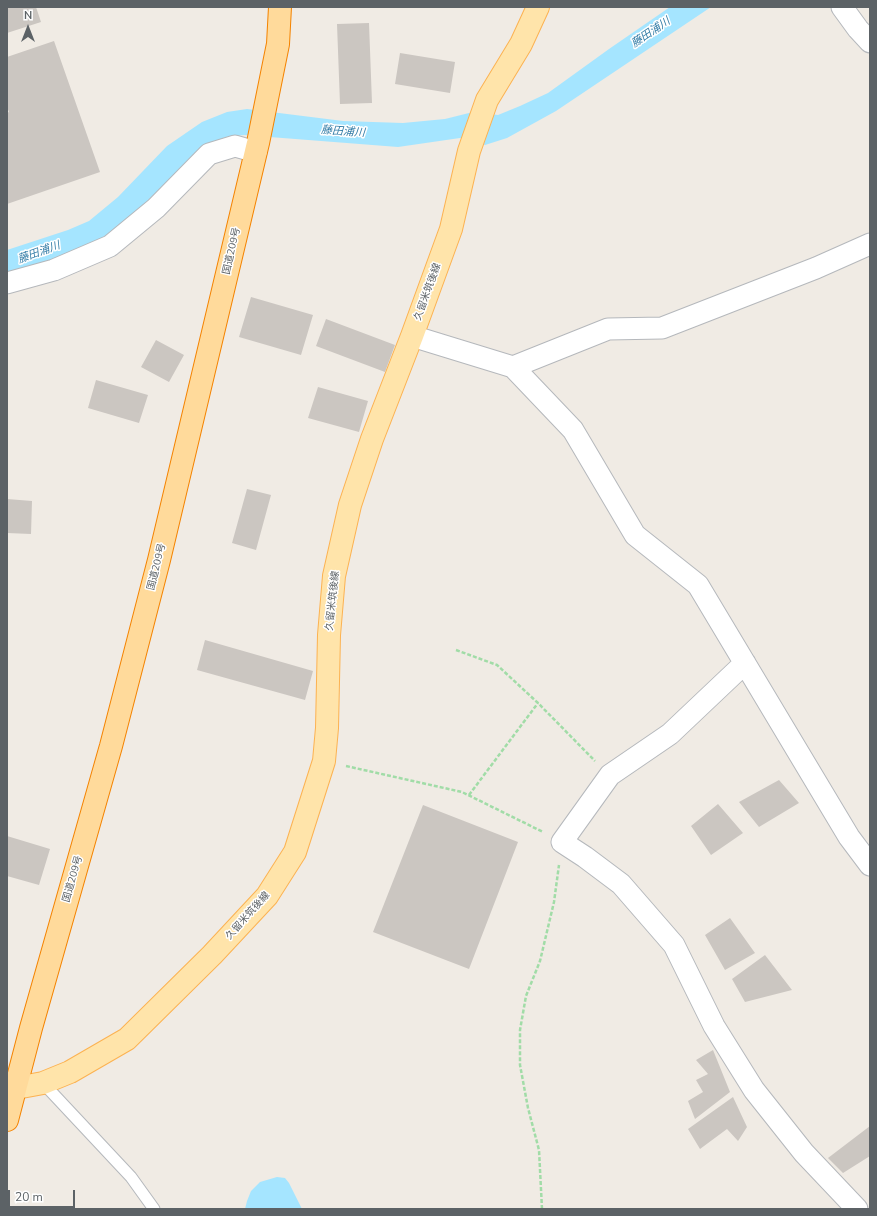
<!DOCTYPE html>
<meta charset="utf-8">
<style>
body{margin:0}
#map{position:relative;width:877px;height:1216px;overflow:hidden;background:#f0ebe4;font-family:"Nunito Sans",sans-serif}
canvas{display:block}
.frame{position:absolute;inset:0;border:8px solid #5c6266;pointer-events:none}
.north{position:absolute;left:8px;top:8px;width:40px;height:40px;-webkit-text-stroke:3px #fff;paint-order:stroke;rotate:0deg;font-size:11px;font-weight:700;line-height:16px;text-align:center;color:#5c6266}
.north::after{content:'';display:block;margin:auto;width:14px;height:18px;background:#5c6266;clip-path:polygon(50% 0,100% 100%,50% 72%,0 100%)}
.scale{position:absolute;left:8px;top:1190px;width:67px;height:18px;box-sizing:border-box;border:2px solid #5c6266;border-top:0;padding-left:5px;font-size:12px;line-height:14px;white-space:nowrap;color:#5c6266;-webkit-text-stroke:3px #fff;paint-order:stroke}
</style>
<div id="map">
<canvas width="877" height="1216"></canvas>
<div class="frame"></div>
<div class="north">N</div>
<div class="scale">20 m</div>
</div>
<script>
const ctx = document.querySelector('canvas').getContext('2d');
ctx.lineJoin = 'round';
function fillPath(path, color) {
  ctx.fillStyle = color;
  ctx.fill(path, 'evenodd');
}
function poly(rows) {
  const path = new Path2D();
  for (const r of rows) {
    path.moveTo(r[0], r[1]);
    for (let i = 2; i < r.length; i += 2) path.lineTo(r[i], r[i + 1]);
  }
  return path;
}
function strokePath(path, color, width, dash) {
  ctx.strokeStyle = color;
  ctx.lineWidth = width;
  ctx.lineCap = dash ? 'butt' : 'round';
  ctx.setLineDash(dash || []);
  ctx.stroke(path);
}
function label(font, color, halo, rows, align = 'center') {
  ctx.font = font + ' "Nunito Sans","Noto Sans JP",sans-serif';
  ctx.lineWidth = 3;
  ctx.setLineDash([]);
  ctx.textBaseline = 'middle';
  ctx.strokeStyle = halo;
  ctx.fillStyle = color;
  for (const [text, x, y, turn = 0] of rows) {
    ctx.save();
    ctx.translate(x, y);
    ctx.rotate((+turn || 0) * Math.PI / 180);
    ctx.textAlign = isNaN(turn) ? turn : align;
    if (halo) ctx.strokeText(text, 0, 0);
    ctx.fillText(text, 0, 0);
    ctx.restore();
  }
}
const water = poly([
 [670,7,711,7,556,111,507,138,485,145,460,138,398,147,244,135,226,137,206,145,190,159,124,224,92,244,51,262,7,275,7,250,68,230,89,221,118,197,167,146,202,122,227,112,247,109,343,121,403,123,445,119,473,112,498,115,520,106,548,93,609,49],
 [277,1177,285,1178,289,1183,302,1209,245,1209,247,1201,251,1191,260,1182]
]);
const building = poly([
 [7,7,36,7,41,22,7,33],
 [369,23,372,103,340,104,337,24],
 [54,41,100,172,7,204,7,113,9,112,7,107,7,57],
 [400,53,455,62,450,93,395,84],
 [251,297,313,315,301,355,239,337],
 [326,319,395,345,385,372,316,346],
 [156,340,184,355,169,382,141,367],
 [96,380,148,395,139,423,88,408],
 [318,387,368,401,359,432,308,418],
 [247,489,271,495,256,550,232,543],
 [7,499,32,501,31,534,7,533],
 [205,640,313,671,305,700,197,670],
 [779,780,799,803,759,827,739,802],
 [718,804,743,833,711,855,691,826],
 [423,805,518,842,469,969,373,932],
 [7,836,50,849,39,885,7,876],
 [730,918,755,953,725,970,705,935],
 [765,955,792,990,745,1002,732,979],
 [713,1050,730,1092,695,1119,688,1101,703,1092,696,1080,708,1074,696,1060],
 [733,1097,747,1127,738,1141,727,1129,700,1149,688,1129],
 [870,1126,870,1156,843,1173,828,1158]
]);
const path = poly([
 [456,650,497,665,538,703,595,761],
 [346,766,462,792,543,832],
 [469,795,538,703],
 [542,1209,539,1150,528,1108,520,1065,520,1030,526,996,540,961,554,902,559,865]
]);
const service = poly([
 [43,1083,131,1177,154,1209]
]);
const minor = poly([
 [842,7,858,29,870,42],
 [7,283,54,270,110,246,156,208,209,154,235,146,256,152],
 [412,336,513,367,573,430,635,535,698,585,849,837,870,865],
 [513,367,608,329,662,328,816,268,870,244],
 [745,663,670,734,610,775,562,842,585,857,621,884,674,945,714,1026,754,1090,804,1153,857,1209]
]);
const primary = poly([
 [16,1088,43,1083,70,1072,127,1039,212,955,267,896,295,852,324,761,327,728,329,635,334,576,350,505,372,439,412,336,451,229,469,151,487,100,521,44,538,7]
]);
const trunk = poly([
 [7,1120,31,1028,111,746,159,560,258,143,278,44,280,7]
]);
const streetNames = [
 ["国道209号",232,251,-77],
 ["久留米筑後線",428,292,-70],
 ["国道209号",157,567,-76],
 ["久留米筑後線",333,601,-84],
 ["国道209号",73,879,-74],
 ["久留米筑後線",248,916,-48]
];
const waterNames = [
 ["藤田浦川",651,33,-34],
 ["藤田浦川",343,132,4],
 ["藤田浦川",39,253,-20]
];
fillPath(water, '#a5e5ff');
fillPath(building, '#cbc6c1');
strokePath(service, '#b5b8bc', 13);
strokePath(minor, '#b5b8bc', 23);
strokePath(primary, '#fcb251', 24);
strokePath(trunk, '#f48300', 24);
strokePath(path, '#a1dca7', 2.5, [4, 2]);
strokePath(service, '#fff', 11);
strokePath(minor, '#fff', 21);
strokePath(primary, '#ffe4aa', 22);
strokePath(trunk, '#ffda9b', 22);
label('10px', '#5c6266', '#fff', streetNames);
label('italic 11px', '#347da7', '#fff', waterNames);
</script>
